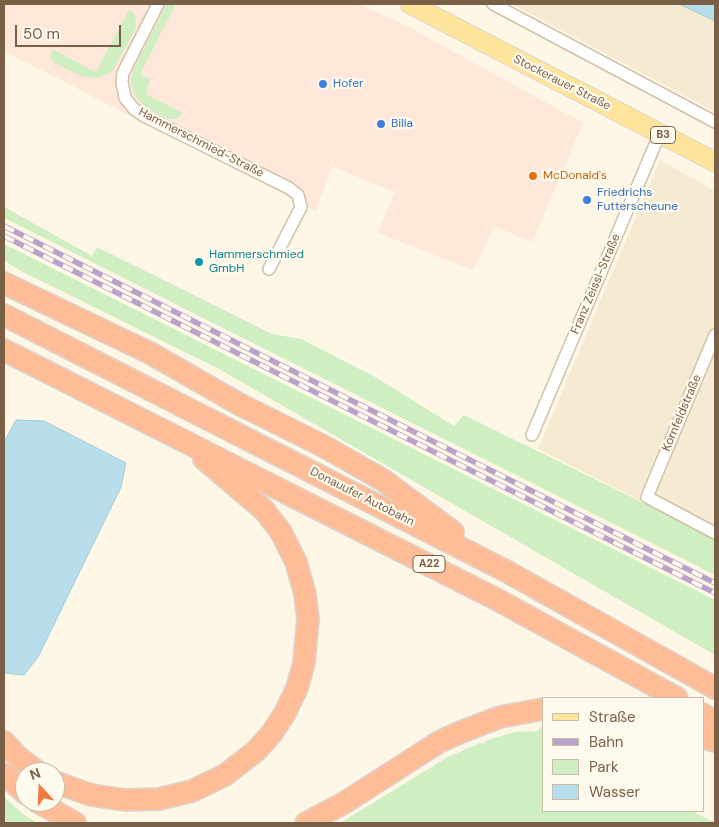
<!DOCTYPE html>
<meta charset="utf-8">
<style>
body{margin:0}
#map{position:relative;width:719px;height:827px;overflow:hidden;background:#fef7e5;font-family:"DM Sans",sans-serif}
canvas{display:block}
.frame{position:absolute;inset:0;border:5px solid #7a5f47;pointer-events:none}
.legend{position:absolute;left:542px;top:697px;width:162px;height:115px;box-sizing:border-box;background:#fffaee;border:1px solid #cabcab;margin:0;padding:6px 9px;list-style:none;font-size:15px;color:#7a5f47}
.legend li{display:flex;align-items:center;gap:10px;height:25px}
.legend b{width:25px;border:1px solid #cabcab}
.north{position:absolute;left:15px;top:762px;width:50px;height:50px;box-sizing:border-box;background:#fffaee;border:1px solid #cabcab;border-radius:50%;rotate:340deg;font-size:14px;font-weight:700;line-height:20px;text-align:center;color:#7a5f47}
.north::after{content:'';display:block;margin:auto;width:18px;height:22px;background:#f37a3f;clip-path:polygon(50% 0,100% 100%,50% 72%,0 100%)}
.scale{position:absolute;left:15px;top:25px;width:106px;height:22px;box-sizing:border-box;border:2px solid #7a5f47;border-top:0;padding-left:6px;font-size:15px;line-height:18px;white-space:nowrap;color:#7a5f47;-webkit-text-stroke:4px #fffaee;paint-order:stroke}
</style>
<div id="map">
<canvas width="719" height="827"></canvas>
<div class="frame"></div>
<ul class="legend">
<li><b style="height:6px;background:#ffe49c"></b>Straße</li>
<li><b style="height:6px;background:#bca2ca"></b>Bahn</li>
<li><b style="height:14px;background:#cfeec2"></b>Park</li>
<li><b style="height:14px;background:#b7deea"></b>Wasser</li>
</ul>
<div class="north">N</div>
<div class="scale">50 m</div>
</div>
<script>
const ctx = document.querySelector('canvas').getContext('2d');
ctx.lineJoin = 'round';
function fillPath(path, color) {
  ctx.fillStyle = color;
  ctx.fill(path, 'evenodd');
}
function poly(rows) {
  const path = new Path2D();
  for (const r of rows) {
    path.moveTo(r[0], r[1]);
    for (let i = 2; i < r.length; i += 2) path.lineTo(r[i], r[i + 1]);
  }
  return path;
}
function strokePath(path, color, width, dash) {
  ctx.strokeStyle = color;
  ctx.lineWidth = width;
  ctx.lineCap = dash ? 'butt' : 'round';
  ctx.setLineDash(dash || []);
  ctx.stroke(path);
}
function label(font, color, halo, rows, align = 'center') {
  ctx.font = font + ' "DM Sans",sans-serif';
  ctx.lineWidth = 4.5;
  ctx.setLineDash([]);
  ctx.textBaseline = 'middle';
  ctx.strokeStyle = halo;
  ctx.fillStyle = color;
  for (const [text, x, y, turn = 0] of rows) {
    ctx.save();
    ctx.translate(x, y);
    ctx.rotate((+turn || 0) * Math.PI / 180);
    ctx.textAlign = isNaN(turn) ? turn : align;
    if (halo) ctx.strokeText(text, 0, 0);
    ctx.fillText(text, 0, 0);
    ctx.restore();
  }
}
const residential = poly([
 [512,4,679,4,715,21,715,112],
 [660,160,715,191,715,538,538,449]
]);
const commercial = poly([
 [4,4,358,4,405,25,583,123,532,242,494,226,473,270,378,233,395,192,331,166,316,211,4,51]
]);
const green = poly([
 [167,4,176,4,140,74,150,79,146,94,182,113,179,117,174,119,168,119,147,108,136,98,132,88,131,79,135,66],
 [129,10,135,14,136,28,112,72,97,78,83,77,54,63,50,57,52,49,96,72],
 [4,207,92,256,97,247,272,334,301,339,375,377,454,426,464,415,715,538,715,575,4,218],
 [4,244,715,600,715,655,219,369,19,270,4,260],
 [540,727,543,727,543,811,692,811,715,823,340,823,448,757,480,743,484,744,485,741,515,732,538,731],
 [4,797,23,814,37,823,4,823]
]);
const water = poly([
 [679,4,715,4,715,21,679,4],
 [16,420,44,421,126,463,121,487,38,657,24,675,4,673,4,442,16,420]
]);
const street = poly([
 [158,4,123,73,122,82,125,98,134,109,144,116,289,188,298,195,301,207,269,269],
 [493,4,715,122],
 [715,335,647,497,715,533],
 [532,435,660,133]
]);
const primary = poly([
 [410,4,715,162]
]);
const highway = poly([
 [4,283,150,353,239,404,325,447,383,480,453,532],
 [4,315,506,571,715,688],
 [4,350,496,599,677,698],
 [703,714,715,721],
 [703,738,715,741],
 [4,742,19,758,38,772],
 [4,774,25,793],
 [55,782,91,795,125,800,159,799,192,791,225,775,256,751,272,733,285,713,297,688,304,663,308,619,305,594,296,562,281,532,264,510,204,459],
 [38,802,75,823],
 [306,823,344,803,439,742,461,732,500,717,543,709]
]);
const rail = poly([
 [4,226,715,583],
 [4,236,715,593]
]);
const markers = [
 [323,84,5,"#3f7fe0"],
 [381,124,5,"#3f7fe0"],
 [533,176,5,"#e8710a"],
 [587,200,5,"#3f7fe0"],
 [199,262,5,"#0f9aa8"]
];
const shields = [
 [663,135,25],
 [429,564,32]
];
const shieldNames = [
 ["B3",663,135],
 ["A22",429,564]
];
const streetNames = [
 ["Stockerauer Straße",562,83,27],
 ["Hammerschmied-Straße",201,143,27],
 ["Franz Zeissl-Straße",596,284,-67],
 ["Kornfeldstraße",682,413,-67],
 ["Donauufer Autobahn",362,497,27]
];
const shopNames = [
 ["Hofer",333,84],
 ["Billa",391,124],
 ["Friedrichs",597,193],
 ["Futterscheune",597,207]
];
const foodNames = [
 ["McDonald's",543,176]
];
const cultureNames = [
 ["Hammerschmied",209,255],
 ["GmbH",209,269]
];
fillPath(residential, '#f7ead3');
fillPath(commercial, '#ffe8d9');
fillPath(green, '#cfeec2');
fillPath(water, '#b7deea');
strokePath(water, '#9dccdd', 1);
strokePath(street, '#d1c0aa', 14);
strokePath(primary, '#dcd5cf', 21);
strokePath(highway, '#dcd5cf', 24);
strokePath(street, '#fff', 11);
strokePath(primary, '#ffe49c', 19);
strokePath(highway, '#febc97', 21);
strokePath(rail, '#bca2ca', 5.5);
strokePath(rail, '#fffaee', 4, [11]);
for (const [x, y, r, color] of markers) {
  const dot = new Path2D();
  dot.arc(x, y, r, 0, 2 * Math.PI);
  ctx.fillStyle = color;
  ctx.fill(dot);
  strokePath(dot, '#fffaee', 2);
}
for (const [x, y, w] of shields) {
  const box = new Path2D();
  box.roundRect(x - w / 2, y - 8.5, w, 17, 4);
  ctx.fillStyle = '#fffaee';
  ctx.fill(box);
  strokePath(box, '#7a5f47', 1);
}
label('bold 11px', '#7a5f47', null, shieldNames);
label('12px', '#7a5f47', '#fffaee', streetNames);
label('12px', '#366cbe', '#fffaee', shopNames, 'left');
label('12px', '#c56008', '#fffaee', foodNames, 'left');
label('12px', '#0d838f', '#fffaee', cultureNames, 'left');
</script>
